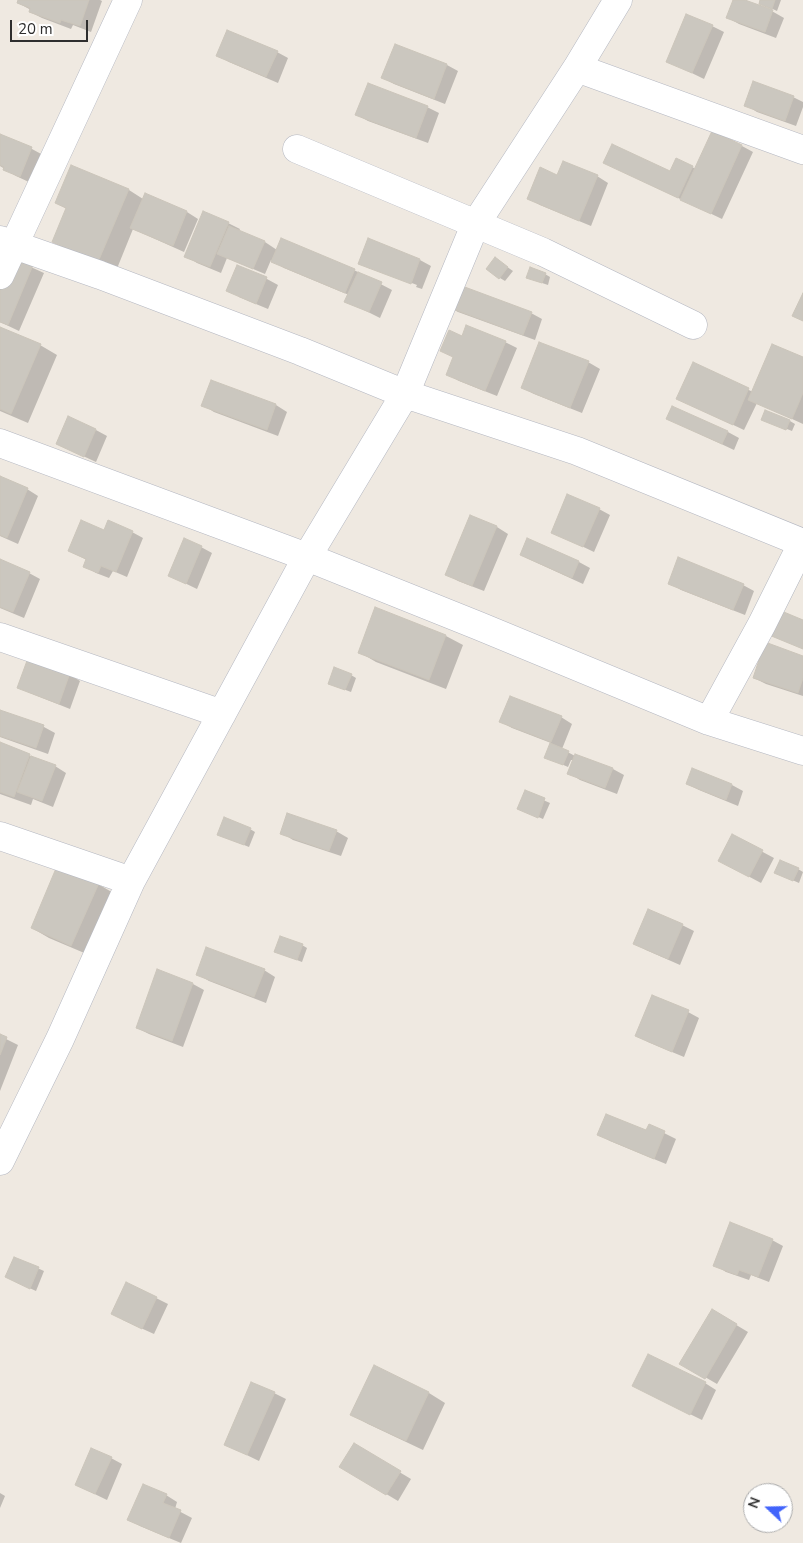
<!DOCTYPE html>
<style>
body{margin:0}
#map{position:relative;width:803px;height:1543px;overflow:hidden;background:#efe9e1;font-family:"Nunito Sans",sans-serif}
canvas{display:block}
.north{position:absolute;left:743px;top:1483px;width:50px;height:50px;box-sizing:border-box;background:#fff;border:1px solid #ababab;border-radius:50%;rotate:291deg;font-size:14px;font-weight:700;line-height:20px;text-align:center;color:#2e2e2e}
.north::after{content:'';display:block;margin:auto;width:18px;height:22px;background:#4264fb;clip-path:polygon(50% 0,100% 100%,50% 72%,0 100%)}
.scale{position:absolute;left:10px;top:20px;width:78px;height:22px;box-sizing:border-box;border:2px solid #2e2e2e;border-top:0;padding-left:6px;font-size:15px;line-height:18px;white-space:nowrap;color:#2e2e2e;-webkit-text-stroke:4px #fff;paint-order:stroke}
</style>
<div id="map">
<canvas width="803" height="1543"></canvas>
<div class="north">N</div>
<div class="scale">20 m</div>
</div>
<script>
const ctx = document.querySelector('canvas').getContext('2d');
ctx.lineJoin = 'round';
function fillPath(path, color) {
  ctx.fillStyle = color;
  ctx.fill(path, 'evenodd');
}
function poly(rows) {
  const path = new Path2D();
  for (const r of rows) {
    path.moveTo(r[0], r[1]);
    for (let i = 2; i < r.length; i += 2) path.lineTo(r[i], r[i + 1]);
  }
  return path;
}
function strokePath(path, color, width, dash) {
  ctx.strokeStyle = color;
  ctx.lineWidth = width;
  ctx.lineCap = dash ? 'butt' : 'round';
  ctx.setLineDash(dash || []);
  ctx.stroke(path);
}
const shadow = poly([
 [19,0,100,0,102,1,91,32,73,25,71,29,42,18,30,12,31,10,18,3],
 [735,0,742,0,770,10,784,18,776,38,739,24,728,18],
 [762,0,781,0,777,11,760,3],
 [712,26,724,32,704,79,667,61],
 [395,45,447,65,458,71,445,104,394,84,383,78],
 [277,52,288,58,278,83,229,62,218,55],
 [793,97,803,102,803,107,796,126,757,112,746,105],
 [427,107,439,113,428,143,368,121,357,115],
 [0,135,32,149,43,155,31,183,16,176,0,166],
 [742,146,753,152,722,219,605,163,671,173,692,167,696,169],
 [71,166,129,190,143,199,145,195,187,212,198,219,184,252,133,229,116,271,70,251,53,241,67,209,56,203],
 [558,176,597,176,608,183,591,226,540,205,528,198],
 [228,223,240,229,239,231,265,242,277,250,354,270,392,290,380,318,346,301,349,295,284,268,271,260,265,274,227,258,221,273,197,263,186,256],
 [369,240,420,260,431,266,422,289,416,287,417,285,370,267,370,269,360,263],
 [11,258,44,273,19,331,0,322,0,284],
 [500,262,513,271,505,281,500,278],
 [238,267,267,279,278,285,268,309,239,297],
 [545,274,550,277,548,285,533,280],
 [447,306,531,313,542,319,535,340,458,312],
 [0,328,40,345,57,355,28,423,0,411],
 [463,337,505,342,517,348,497,396,459,381,447,374],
 [803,359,803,424,757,403,744,430,678,399,694,364,753,392],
 [588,362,600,369,582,413,534,394,523,388],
 [212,382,276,405,287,412,278,436,214,412,203,405],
 [668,419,728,432,739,438,734,450],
 [767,421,790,421,795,424,792,431],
 [96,430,107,436,96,462,57,444],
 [0,478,27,489,38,496,18,544,0,536],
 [599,509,610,515,594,552,552,532],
 [471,516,497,527,508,534,484,591,458,581,447,574],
 [104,532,132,532,143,538,127,577,113,571,109,578,96,573,84,566,87,560,69,551],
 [201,547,212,553,197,589,170,576],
 [521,555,579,562,590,568,583,584,533,561],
 [0,560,29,573,40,579,24,618,0,608],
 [670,583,743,585,754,591,745,615,681,590],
 [376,609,446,636,463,645,446,689,376,662,359,652],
 [803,657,803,696,766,684,754,678],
 [69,674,80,681,70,709,30,693,18,687],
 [351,675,356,678,351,692,335,686],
 [0,712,44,727,55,733,48,754,0,737],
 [561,717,572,724,562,749,575,756,613,769,624,775,617,794,580,780,569,773,574,760,571,760,568,767,545,757,551,743,512,728,501,722],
 [0,744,55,766,66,773,53,807,33,799,31,805,0,794],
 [693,770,732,785,743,791,738,806,699,790,687,784],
 [525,792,550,803,543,819,522,810],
 [250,829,255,832,249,847,224,837],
 [336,831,348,838,341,856,293,840,282,833],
 [733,836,774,858,761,883,731,867],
 [798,869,803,872,799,883,781,875],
 [98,884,115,894,89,955,49,938,32,928],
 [682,925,694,931,680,965,646,950,635,944],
 [302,945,307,948,302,962,276,952],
 [264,970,275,977,266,1003,209,981,197,974],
 [158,971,193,984,204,990,183,1047,149,1034,137,1028],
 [688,1012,699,1018,684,1057,648,1042,637,1036],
 [0,1036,18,1045,0,1091],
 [650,1126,676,1139,666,1164,610,1141,599,1135,647,1132],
 [772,1240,783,1246,769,1282,751,1275,749,1280,726,1272,715,1265],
 [15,1258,44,1271,36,1291,12,1280],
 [126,1283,168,1304,154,1334,123,1320],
 [713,1311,748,1332,717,1384,681,1363],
 [374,1367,429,1393,445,1403,423,1450,368,1424,351,1414],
 [705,1383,716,1390,702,1420,645,1392],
 [274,1393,286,1399,259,1461,226,1445],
 [354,1445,411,1479,398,1501,341,1467],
 [111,1458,122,1464,107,1500,76,1485],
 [0,1493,5,1496,0,1508],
 [166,1495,177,1502,175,1509,192,1518,181,1543,140,1526,129,1520]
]);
const building = poly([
 [18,0,89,0,80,26,61,20,60,23,29,12,30,8,17,3,18,0],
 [733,0,745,0,773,10,765,32,726,18,733,0],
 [760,0,775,0,772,9,759,4,760,0],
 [686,14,713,25,692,73,666,62,686,14],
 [227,30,278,51,266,77,216,56,227,30],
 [395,44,447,64,434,99,381,78,395,44],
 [753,81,794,96,785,121,744,106,753,81],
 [368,83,428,106,416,138,355,115,368,83],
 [712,131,742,145,711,214,680,200,712,131],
 [0,134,32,147,20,177,3,170,4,167,0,165,0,134],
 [612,144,670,171,676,158,693,166,678,198,603,163,612,144],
 [563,161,598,175,579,221,527,199,540,167,557,175,563,161],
 [71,165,129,189,98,262,52,242,66,208,55,203,71,165],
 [145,193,187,211,173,246,130,228,145,193],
 [203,211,229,222,210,267,184,257,203,211],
 [229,226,265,241,253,269,217,254,229,226],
 [281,238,355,269,345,293,271,262,281,238],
 [368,238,420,259,411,284,358,264,368,238],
 [11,256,33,265,8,325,0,322,0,281,11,256],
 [495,257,508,267,499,279,486,269,495,257],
 [237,265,267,277,256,304,226,291,237,265],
 [530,267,546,273,542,283,526,278,530,267],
 [358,272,382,282,369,312,344,302,358,272],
 [454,283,532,312,523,335,445,306,454,283],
 [803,293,803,321,792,316,803,293],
 [466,325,506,341,485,391,446,375,453,357,440,351,449,330,462,336,466,325],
 [0,327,41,344,11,414,0,409,0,327],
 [539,342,589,361,570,408,521,388,539,342],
 [772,344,803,357,803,393,792,419,748,400,772,344],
 [693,362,749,388,733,425,676,399,693,362],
 [211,380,276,404,267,430,201,406,211,380],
 [672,406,728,431,722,444,666,419,672,406],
 [765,410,790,420,786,430,761,420,765,410],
 [68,416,96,429,84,457,56,444,68,416],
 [0,476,28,488,7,538,0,535,0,476],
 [567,494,600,508,583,547,551,533,567,494],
 [470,515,497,526,472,586,445,575,470,515],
 [81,520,104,530,108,520,133,531,116,572,101,566,98,573,83,567,86,559,68,551,81,520],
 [184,538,202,546,186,584,168,576,184,538],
 [527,538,579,561,572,578,520,555,527,538],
 [678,557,744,584,733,610,668,584,678,557],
 [0,559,30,572,13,612,0,607,0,559],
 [375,607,446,635,429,680,358,653,375,607],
 [779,610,803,620,803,649,769,635,779,610],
 [765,642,803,656,803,678,798,693,753,678,765,642],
 [28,658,70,673,59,704,17,688,28,658],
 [334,667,352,674,345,690,328,684,334,667],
 [510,696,562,716,551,742,499,722,510,696],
 [0,710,44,725,36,748,0,736,0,710],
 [0,742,30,754,14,797,0,792,0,742],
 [550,743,569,751,563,765,544,758,550,743],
 [575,754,613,768,605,788,567,774,575,754],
 [31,756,56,765,42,801,17,792,31,756],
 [692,768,732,784,726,800,686,784,692,768],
 [525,790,545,798,538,818,517,809,525,790],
 [287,813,337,830,329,851,280,834,287,813],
 [224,817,251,828,244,845,217,835,224,817],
 [732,834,763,850,749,877,718,861,732,834],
 [780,860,799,868,793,881,774,873,780,860],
 [57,866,99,883,71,946,31,928,57,866],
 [648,909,683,924,668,959,633,944,648,909],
 [280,936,303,944,297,960,274,952,280,936],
 [206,947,265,969,254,997,196,975,206,947],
 [157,969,193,983,172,1041,136,1028,157,969],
 [652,995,689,1010,672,1052,635,1036,652,995],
 [0,1034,7,1037,0,1055,0,1034],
 [606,1114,646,1130,649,1124,665,1131,654,1159,597,1135,606,1114],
 [730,1222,773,1239,758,1277,739,1270,737,1275,713,1266,730,1222],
 [14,1257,39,1267,30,1289,5,1277,14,1257],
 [126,1282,157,1297,142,1329,111,1314,126,1282],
 [712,1309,737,1324,705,1379,679,1364,712,1309],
 [648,1354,706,1382,690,1415,632,1386,648,1354],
 [374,1365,429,1392,406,1441,350,1415,374,1365],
 [251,1382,275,1392,247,1455,224,1445,251,1382],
 [354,1443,401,1471,386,1495,339,1467,354,1443],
 [91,1448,112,1457,95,1494,75,1485,91,1448],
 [143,1484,167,1494,163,1503,181,1510,169,1538,127,1520,143,1484]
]);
const minor = poly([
 [577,68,803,150],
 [297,149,543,252,693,325],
 [0,240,100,275,300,351,405,394,577,451,803,543],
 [0,275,128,0],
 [0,443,307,557,479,626,709,721,803,751],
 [0,637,222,714],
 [709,721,762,624,803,542],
 [0,836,131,881],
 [0,1161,60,1039,131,881,307,557,405,394,475,225,577,68,618,0]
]);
fillPath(shadow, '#0003');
fillPath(building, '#cbc7bf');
strokePath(building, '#cbc5ba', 1);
strokePath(minor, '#b4b7c1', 29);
strokePath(minor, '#fff', 28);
</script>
